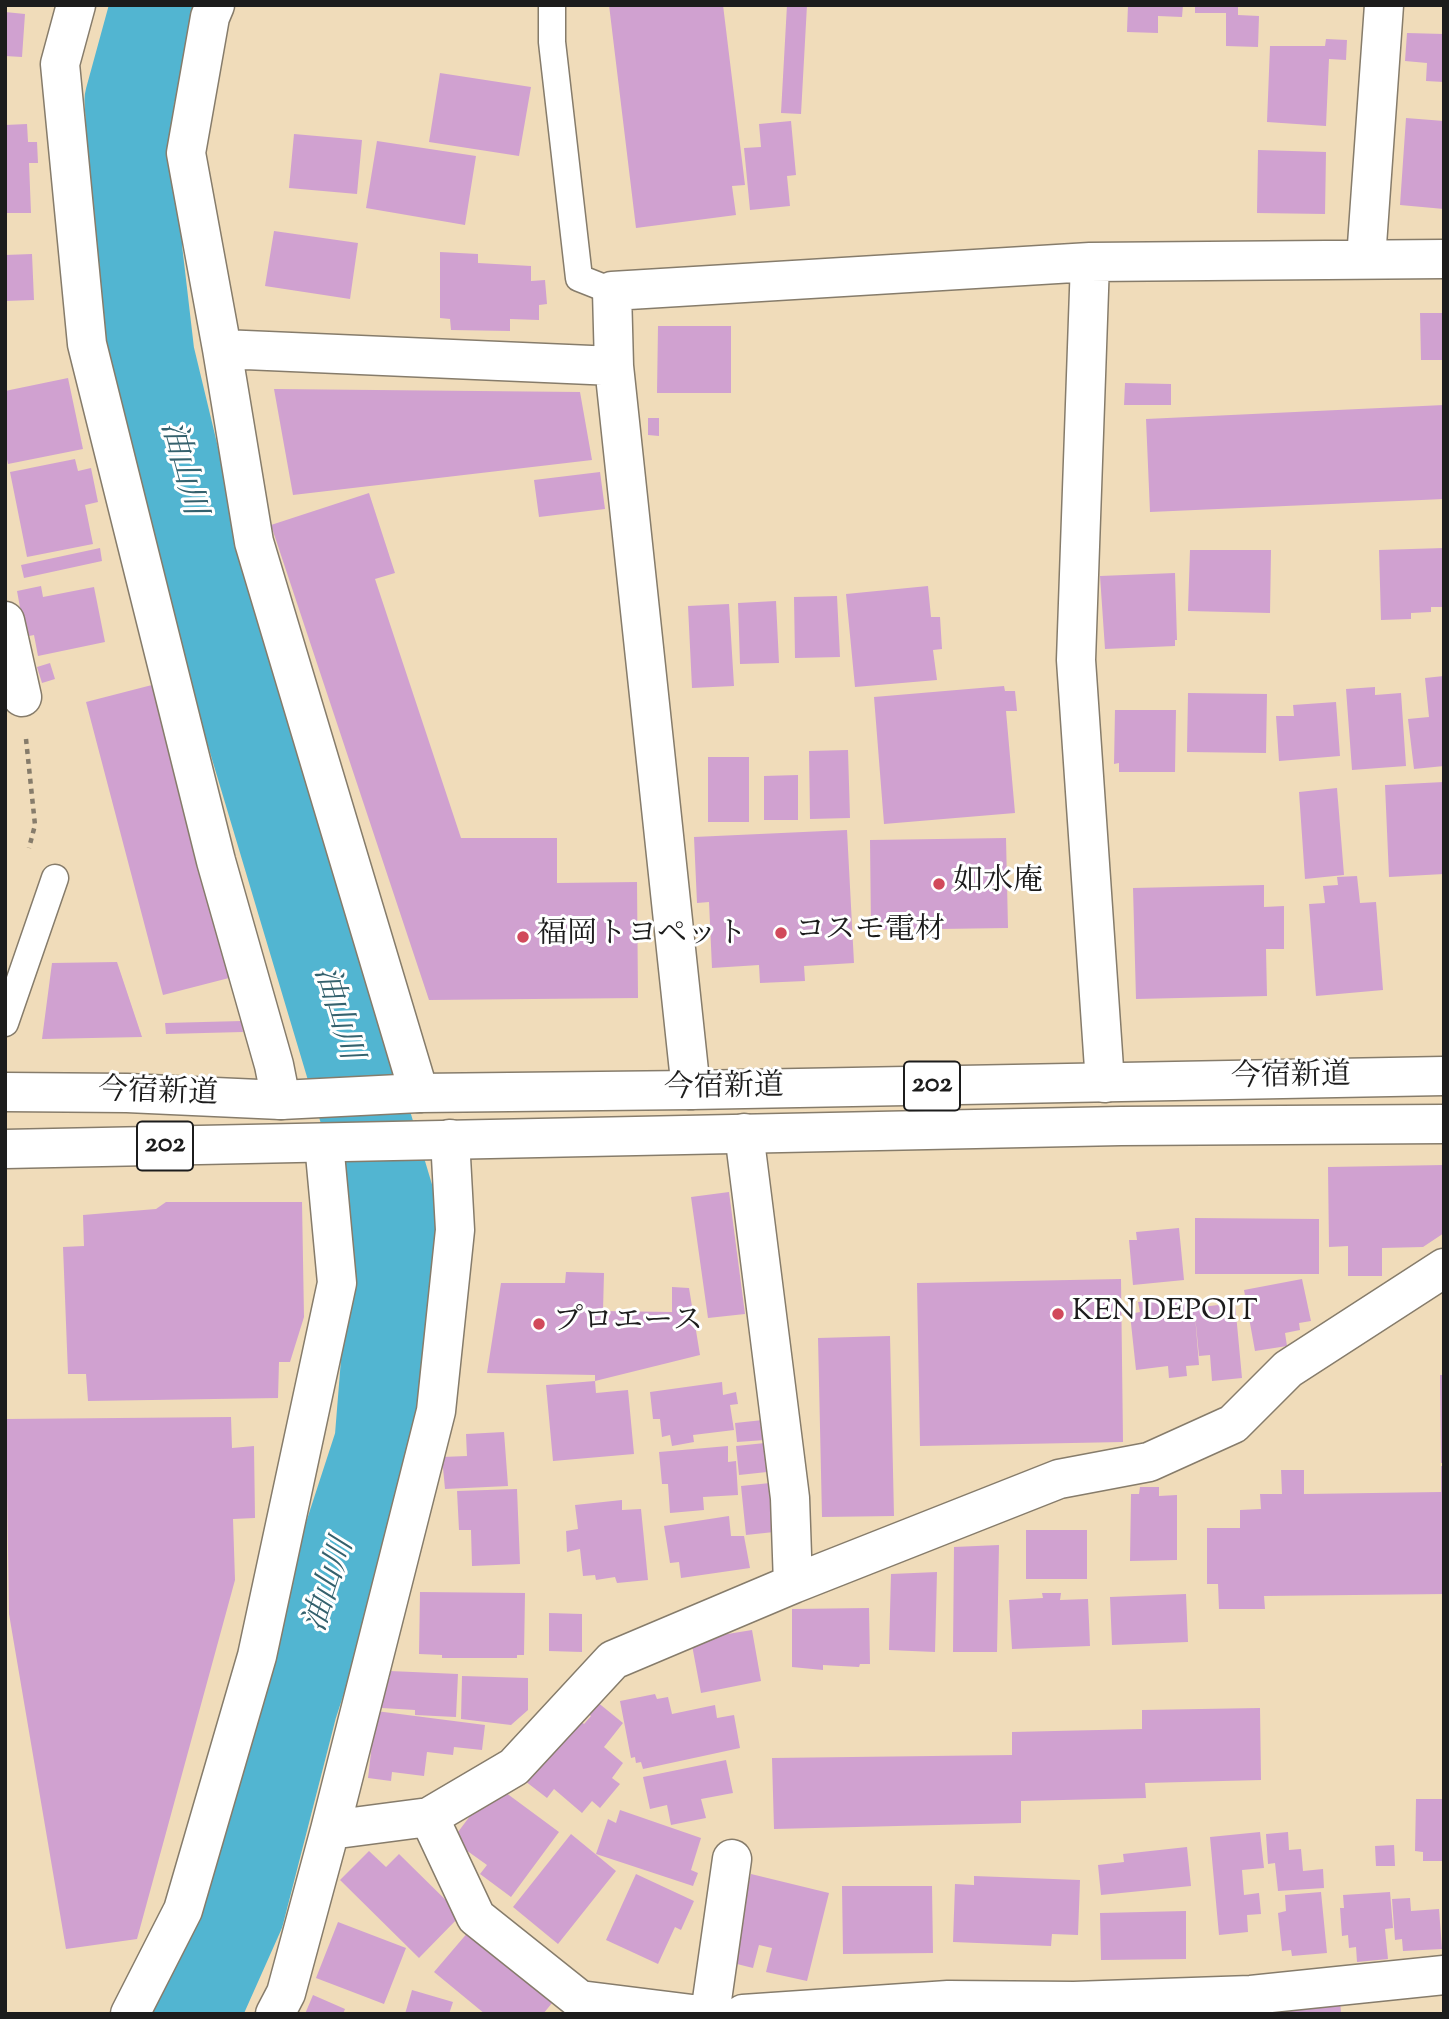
<!DOCTYPE html>
<meta charset="utf-8">
<style>
body{margin:0}
#map{position:relative;width:1449px;height:2019px;overflow:hidden;background:#f0dcba;font-family:"Sorts Mill Goudy",serif}
canvas{display:block}
.frame{position:absolute;inset:0;border:7px solid #1c1c1c;pointer-events:none}
</style>
<div id="map">
<canvas width="1449" height="2019"></canvas>
<div class="frame"></div>
</div>
<script>
const ctx = document.querySelector('canvas').getContext('2d');
ctx.lineJoin = 'round';
function poly(rows) {
  const path = new Path2D();
  for (const r of rows) {
    path.moveTo(r[0], r[1]);
    for (let i = 2; i < r.length; i += 2) path.lineTo(r[i], r[i + 1]);
  }
  return path;
}
function strokePath(path, color, width, dash) {
  ctx.strokeStyle = color;
  ctx.lineWidth = width;
  ctx.lineCap = dash ? 'butt' : 'round';
  ctx.setLineDash(dash || []);
  ctx.stroke(path);
}
function fillPath(path, color) {
  ctx.fillStyle = color;
  ctx.fill(path, 'evenodd');
}
function label(font, color, halo, rows, align = 'center') {
  ctx.font = font + ' "Sorts Mill Goudy","Noto Serif JP",serif';
  ctx.lineWidth = 6;
  ctx.setLineDash([]);
  ctx.textBaseline = 'middle';
  ctx.strokeStyle = halo;
  ctx.fillStyle = color;
  for (const [text, x, y, turn = 0] of rows) {
    ctx.save();
    ctx.translate(x, y);
    ctx.rotate((+turn || 0) * Math.PI / 180);
    ctx.textAlign = isNaN(turn) ? turn : align;
    if (halo) ctx.strokeText(text, 0, 0);
    ctx.fillText(text, 0, 0);
    ctx.restore();
  }
}
const river = poly([
 [155,5,129,100,138,252,150,355,175,459,250,731,392,1206,395,1243,379,1442,293,1706,240,1913,195,2014]
]);
const building = poly([
 [609,5,723,5,745,185,732,186,736,215,636,228],
 [787,5,807,5,801,114,781,113],
 [1128,5,1183,5,1182,17,1158,16,1158,33,1127,32],
 [1195,5,1238,5,1238,15,1259,16,1258,47,1226,46,1226,13,1195,13],
 [5,12,25,14,22,57,5,56],
 [1407,33,1444,34,1444,82,1426,81,1427,63,1405,61],
 [1326,39,1347,40,1346,60,1329,59,1326,126,1267,122,1270,46,1325,46],
 [440,73,531,87,519,156,429,142],
 [1406,118,1444,121,1444,209,1400,205],
 [791,121,796,175,787,176,790,206,750,210,744,148,761,147,759,124],
 [27,124,28,142,37,142,38,163,29,163,31,213,5,213,5,125],
 [294,134,362,140,357,194,289,188],
 [377,141,476,156,465,225,366,208],
 [1258,150,1326,152,1325,214,1257,213],
 [274,231,358,243,350,299,265,286],
 [440,252,478,254,478,263,531,266,531,281,545,280,547,304,539,305,539,320,510,319,510,331,451,330,450,319,440,318],
 [32,254,34,300,5,301,5,255],
 [1420,313,1444,313,1444,360,1421,360],
 [658,326,731,326,731,393,657,393],
 [68,378,83,449,8,464,5,450,5,391],
 [1125,383,1171,384,1171,405,1124,405],
 [274,389,580,392,592,460,293,495],
 [1444,405,1444,499,1150,512,1146,419],
 [648,418,659,418,659,436,648,435],
 [75,459,78,471,91,468,98,502,85,505,93,544,27,557,10,472],
 [600,472,605,509,539,517,534,480],
 [369,493,395,573,375,579,461,838,557,838,557,883,637,882,638,998,429,1000,271,525],
 [100,548,102,561,24,578,21,565],
 [1444,548,1444,607,1431,607,1431,612,1411,613,1411,619,1381,620,1379,550],
 [1190,550,1271,550,1270,613,1188,611],
 [1175,573,1177,640,1175,640,1175,646,1105,649,1100,576],
 [41,586,43,597,94,587,105,642,38,656,34,635,29,636,26,624,23,624,17,591],
 [928,586,931,617,940,617,942,649,933,650,937,680,855,687,846,594],
 [837,596,840,657,795,658,794,597],
 [776,601,779,663,740,664,738,603],
 [729,604,734,686,692,688,688,606],
 [50,663,55,679,42,683,37,667],
 [1444,676,1444,766,1414,769,1408,719,1429,717,1425,678],
 [152,685,229,978,163,995,86,702],
 [1004,686,1005,691,1015,691,1017,711,1006,711,1015,813,884,824,874,697],
 [1375,687,1375,695,1401,693,1406,766,1352,770,1346,689],
 [1188,693,1267,694,1266,753,1187,752],
 [1336,702,1340,756,1279,761,1276,716,1294,716,1293,705],
 [1115,710,1176,710,1175,772,1119,772,1119,763,1114,764],
 [848,750,850,818,810,819,809,751],
 [708,757,749,757,749,822,708,822],
 [798,775,798,820,764,820,764,776],
 [1444,782,1444,874,1389,877,1385,785],
 [1337,788,1344,875,1305,879,1299,792],
 [847,830,854,963,804,966,805,981,760,983,759,965,712,968,709,902,697,903,694,837],
 [1006,838,1008,928,871,930,870,840],
 [1357,876,1360,903,1376,902,1383,990,1316,996,1309,904,1325,903,1323,886,1338,885,1337,877],
 [1264,885,1264,907,1284,906,1284,949,1266,949,1267,996,1136,999,1133,888],
 [117,962,142,1037,42,1039,52,963],
 [242,1021,243,1032,166,1034,165,1023],
 [1444,1165,1444,1233,1423,1247,1382,1248,1382,1276,1348,1276,1348,1246,1329,1247,1328,1167],
 [729,1192,745,1314,708,1318,691,1197],
 [166,1202,302,1202,304,1317,290,1362,279,1362,278,1398,88,1401,86,1374,68,1374,63,1247,84,1246,83,1215,156,1209],
 [1195,1218,1319,1219,1319,1274,1195,1274],
 [1179,1228,1184,1280,1133,1285,1129,1240,1137,1240,1136,1232],
 [566,1272,604,1273,603,1311,672,1312,672,1287,689,1288,700,1355,595,1381,595,1375,487,1373,501,1283,565,1283],
 [1121,1279,1123,1442,920,1446,917,1283],
 [1302,1279,1311,1321,1299,1323,1300,1330,1285,1333,1287,1346,1255,1351,1244,1290],
 [1192,1296,1193,1308,1235,1303,1242,1378,1212,1381,1210,1355,1199,1356,1195,1315,1199,1365,1186,1366,1187,1376,1169,1378,1168,1366,1136,1370,1130,1314,1140,1312,1138,1302],
 [890,1336,894,1516,822,1517,818,1338],
 [1440,1375,1444,1375,1444,1463,1441,1463],
 [595,1381,596,1393,628,1390,634,1454,553,1461,546,1385],
 [722,1382,723,1395,736,1392,738,1404,730,1405,734,1430,693,1435,694,1442,672,1446,670,1435,662,1437,660,1419,653,1419,650,1392],
 [231,1417,232,1448,254,1446,255,1518,233,1519,235,1580,137,1939,66,1949,9,1614,6,1419],
 [763,1420,765,1440,737,1442,735,1423],
 [504,1432,508,1486,445,1489,442,1457,467,1456,466,1434],
 [765,1443,767,1472,739,1475,736,1446],
 [728,1446,728,1462,736,1461,738,1495,703,1497,704,1510,670,1513,668,1484,662,1484,659,1452],
 [1441,1466,1444,1466,1444,1594,1264,1596,1265,1609,1219,1609,1218,1584,1207,1584,1207,1528,1240,1528,1240,1510,1261,1509,1260,1494,1282,1494,1281,1470,1304,1470,1304,1494,1441,1492],
 [770,1483,774,1532,746,1535,741,1486],
 [1140,1487,1159,1487,1159,1496,1177,1495,1177,1560,1130,1561,1131,1494,1139,1494],
 [517,1489,520,1564,472,1566,471,1530,459,1530,457,1491],
 [622,1500,622,1510,641,1509,648,1580,617,1583,615,1577,596,1580,595,1575,583,1576,580,1549,567,1552,566,1531,578,1529,575,1505],
 [729,1516,731,1536,744,1536,750,1568,681,1578,679,1562,670,1563,664,1526],
 [1026,1530,1087,1530,1087,1579,1026,1579],
 [999,1545,997,1652,953,1652,954,1547],
 [937,1572,935,1652,889,1650,891,1574],
 [420,1592,525,1593,524,1655,517,1655,517,1658,442,1658,442,1655,419,1654],
 [1042,1593,1061,1593,1060,1600,1088,1599,1090,1646,1012,1649,1009,1600,1043,1598],
 [1186,1594,1188,1642,1112,1645,1110,1597],
 [869,1608,870,1664,860,1664,859,1667,823,1665,823,1670,792,1667,792,1609],
 [549,1613,582,1614,582,1652,549,1651],
 [752,1630,761,1681,701,1693,691,1640],
 [390,1671,458,1674,456,1717,415,1715,415,1710,382,1708,383,1678,390,1678],
 [462,1676,528,1678,528,1710,511,1725,461,1719],
 [655,1694,657,1699,668,1697,672,1714,715,1705,717,1718,734,1715,740,1748,643,1769,641,1762,636,1763,635,1757,631,1758,620,1701],
 [591,1697,623,1723,604,1747,623,1763,612,1778,620,1784,600,1808,592,1801,582,1813,554,1789,547,1798,525,1781,573,1715,584,1724,591,1716,582,1709],
 [1260,1708,1261,1780,1145,1783,1146,1798,1021,1801,1021,1823,774,1829,772,1758,1012,1755,1012,1732,1142,1729,1142,1710],
 [376,1711,485,1725,482,1750,454,1747,453,1755,427,1752,424,1776,392,1772,391,1781,368,1778],
 [726,1760,733,1793,701,1799,706,1818,671,1825,667,1805,650,1809,643,1777],
 [494,1784,559,1832,511,1897,480,1874,487,1865,452,1840],
 [1416,1799,1444,1799,1444,1861,1423,1861,1423,1852,1415,1851],
 [620,1810,701,1838,691,1870,698,1873,693,1886,596,1854,608,1819,616,1823],
 [1260,1832,1264,1868,1242,1870,1244,1895,1259,1893,1261,1914,1247,1915,1248,1932,1219,1935,1210,1837],
 [1288,1832,1289,1850,1301,1849,1303,1871,1323,1869,1324,1888,1278,1891,1275,1863,1268,1864,1266,1834],
 [571,1834,616,1871,558,1944,513,1907],
 [1394,1845,1395,1866,1376,1866,1375,1846],
 [1187,1847,1191,1886,1101,1895,1098,1865,1124,1862,1123,1854],
 [369,1851,386,1867,399,1854,461,1915,419,1958,340,1880],
 [636,1874,694,1901,681,1930,675,1927,658,1964,606,1940],
 [751,1874,829,1893,807,1981,766,1972,772,1948,759,1945,753,1968,729,1962],
 [974,1876,1080,1880,1078,1935,1052,1934,1051,1946,953,1942,955,1884,974,1885],
 [842,1886,932,1886,933,1953,843,1954],
 [1321,1892,1327,1953,1292,1956,1291,1950,1282,1951,1278,1913,1286,1911,1285,1895],
 [1390,1892,1393,1928,1385,1929,1388,1959,1357,1962,1356,1947,1349,1948,1348,1935,1342,1936,1340,1908,1344,1908,1343,1895],
 [1410,1898,1411,1911,1439,1909,1442,1949,1403,1951,1402,1939,1395,1940,1392,1899],
 [1186,1911,1186,1959,1101,1960,1100,1913],
 [338,1922,406,1948,384,2004,316,1978],
 [475,1924,557,1997,543,2014,485,2014,434,1972],
 [412,1990,453,2002,449,2014,405,2014],
 [313,1995,345,2009,343,2014,305,2014],
 [1340,1997,1341,2014,1280,2014,1280,2000]
]);
const path = poly([
 [26,739,35,825,29,848]
]);
const lane = poly([
 [552,5,552,42,579,278,612,291],
 [5,1023,55,878]
]);
const street = poly([
 [76,5,60,64,87,344,216,861,274,1065,281,1100],
 [215,5,210,17,186,153,222,349,254,542,419,1093],
 [1366,259,1384,5],
 [1090,262,1076,660,1105,1083],
 [222,349,614,366],
 [5,621,22,697],
 [691,1090,614,366,612,291,1090,262,1444,259],
 [744,1133,790,1498,793,1584],
 [429,1817,476,1917,580,2000,692,2014],
 [330,1830,429,1817,514,1767,613,1660,793,1584,1059,1479,1149,1462,1233,1424,1288,1369,1444,1268],
 [130,2014,183,1910,257,1656,337,1283,324,1143],
 [275,2014,286,1993,330,1830,436,1411,455,1230,450,1139],
 [710,2014,732,1859],
 [743,2014,948,2000,1074,2001,1251,1995,1444,1975]
]);
const highway = poly([
 [5,1092,127,1093,281,1100,419,1093,691,1090,1444,1076],
 [5,1149,1121,1126,1444,1124]
]);
const markers = [
 [939,884,7,"#d1495b"],
 [781,933,7,"#d1495b"],
 [523,937,7,"#d1495b"],
 [1058,1314,7,"#d1495b"],
 [539,1324,7,"#d1495b"]
];
const shields = [
 [932,1086,56],
 [165,1146,56]
];
const shieldNames = [
 ["202",932,1086],
 ["202",165,1146]
];
const poiNames = [
 ["如水庵",953,884],
 ["コスモ電材",795,933],
 ["福岡トヨペット",537,937],
 ["KEN DEPOIT",1072,1314],
 ["プロエース",553,1324]
];
const streetNames = [
 ["今宿新道",1291,1079,-1],
 ["今宿新道",724,1090,-1],
 ["今宿新道",158,1095,2]
];
const waterNames = [
 ["油山川",180,469,75],
 ["油山川",335,1014,73],
 ["油山川",332,1586,-72]
];
strokePath(river, '#52b5d1', 89);
fillPath(building, '#d0a1d0');
strokePath(lane, '#867c6b', 29);
strokePath(street, '#867c6b', 41);
strokePath(highway, '#867c6b', 41);
strokePath(path, '#867c6b', 4.5, [5, 5]);
strokePath(lane, '#fff', 26);
strokePath(street, '#fff', 38);
strokePath(highway, '#fff', 38);
for (const [x, y, r, color] of markers) {
  const dot = new Path2D();
  dot.arc(x, y, r, 0, 2 * Math.PI);
  ctx.fillStyle = color;
  ctx.fill(dot);
  strokePath(dot, '#fff', 2.5);
}
for (const [x, y, w] of shields) {
  const box = new Path2D();
  box.roundRect(x - w / 2, y - 24.5, w, 49, 5);
  ctx.fillStyle = '#fff';
  ctx.fill(box);
  strokePath(box, '#1c1c1c', 2);
}
label('bold 28px', '#1c1c1c', null, shieldNames);
label('30px', '#1c1c1c', '#fff', poiNames, 'left');
label('30px', '#1c1c1c', '#fff', streetNames);
label('italic 32px', '#34616d', '#fff', waterNames);
</script>
